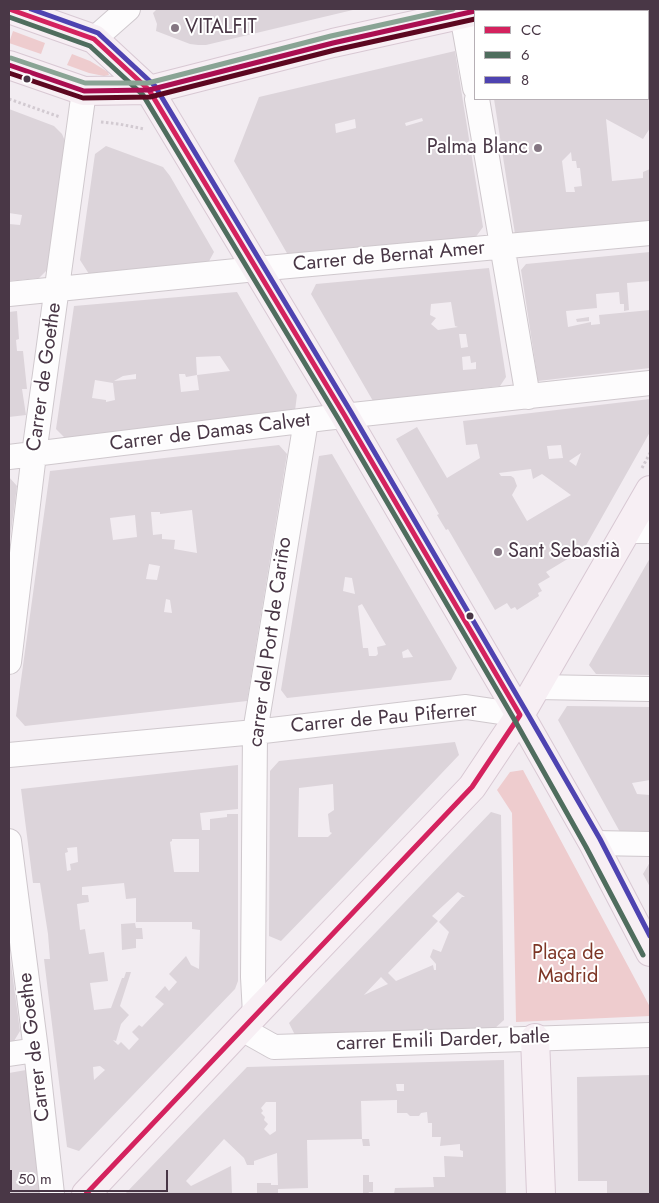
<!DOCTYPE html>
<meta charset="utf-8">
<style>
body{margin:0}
#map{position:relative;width:659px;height:1203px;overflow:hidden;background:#f2ecf1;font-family:Jost,sans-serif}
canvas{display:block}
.frame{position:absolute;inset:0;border:10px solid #493746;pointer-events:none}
.legend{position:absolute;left:474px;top:10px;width:175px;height:90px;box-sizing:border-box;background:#fff;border:1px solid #b6afb5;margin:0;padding:6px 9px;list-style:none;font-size:15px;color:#493746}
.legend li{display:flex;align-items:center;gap:10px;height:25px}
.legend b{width:25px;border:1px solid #b6afb5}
.scale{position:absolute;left:10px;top:1170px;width:158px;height:22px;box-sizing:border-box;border:2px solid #493746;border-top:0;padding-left:6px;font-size:15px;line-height:18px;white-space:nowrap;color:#493746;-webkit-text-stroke:4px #fff;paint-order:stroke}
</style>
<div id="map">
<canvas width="659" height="1203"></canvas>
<div class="frame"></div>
<ul class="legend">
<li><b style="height:6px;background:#d4225e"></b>CC</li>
<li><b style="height:6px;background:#4f6d5e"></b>6</li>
<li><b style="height:6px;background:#4e43b1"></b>8</li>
</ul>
<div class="scale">50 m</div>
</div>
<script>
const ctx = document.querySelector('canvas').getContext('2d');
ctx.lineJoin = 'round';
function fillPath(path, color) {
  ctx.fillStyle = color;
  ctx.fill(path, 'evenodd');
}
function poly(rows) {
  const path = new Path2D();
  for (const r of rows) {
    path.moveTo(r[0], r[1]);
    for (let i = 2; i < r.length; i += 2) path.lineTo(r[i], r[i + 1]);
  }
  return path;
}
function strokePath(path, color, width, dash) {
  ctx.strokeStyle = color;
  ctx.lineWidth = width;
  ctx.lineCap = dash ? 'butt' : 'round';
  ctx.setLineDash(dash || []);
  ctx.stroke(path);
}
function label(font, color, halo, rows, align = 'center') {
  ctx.font = font + ' Jost,sans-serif';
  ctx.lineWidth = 4;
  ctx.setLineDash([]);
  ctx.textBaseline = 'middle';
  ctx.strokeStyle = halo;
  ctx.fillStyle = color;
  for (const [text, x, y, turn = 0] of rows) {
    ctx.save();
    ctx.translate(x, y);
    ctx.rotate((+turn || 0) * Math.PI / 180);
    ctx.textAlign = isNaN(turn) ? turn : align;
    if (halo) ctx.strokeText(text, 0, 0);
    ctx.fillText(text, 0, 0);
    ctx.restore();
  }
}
const green = poly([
 [13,31,45,43,41,54,9,43],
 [72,54,90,61,108,72,109,75,104,76,89,73,67,65],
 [523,770,650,1007,650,1016,516,1022,512,813,497,790,510,772]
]);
const building = poly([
 [157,9,357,9,206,45,198,45,190,44,156,31,157,24,153,13],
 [639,9,650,9,650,128,643,139,606,119,612,181,643,178,643,172,650,169,650,221,515,234,494,99,648,99,648,11,631,11],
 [571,152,572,161,576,161,577,168,580,168,582,186,574,187,575,192,566,192,562,161],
 [455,51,483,227,475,238,288,255,234,161,259,97],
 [422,118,423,121,406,126,405,123],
 [355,119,356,128,336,133,335,124],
 [9,109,54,126,62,134,65,141,48,269,39,278,9,281,9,224,20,225,22,215,9,213],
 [106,146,163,167,170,176,214,252,208,263,89,274,80,260,95,154],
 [650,252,650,281,627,283,629,310,624,311,624,304,620,304,619,292,596,294,597,308,566,311,568,327,591,322,591,325,600,324,599,315,650,310,650,368,538,381,521,270,526,264],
 [489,268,506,377,500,386,373,401,311,294,316,284],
 [451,302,455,326,458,327,438,330,431,324,436,318,430,315,431,304],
 [459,334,466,334,468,347,461,348],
 [470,356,471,363,476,362,476,369,463,370,462,357],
 [237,292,297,395,295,411,65,438,56,429,74,306],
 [220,356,230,371,197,375,199,390,181,392,179,374,185,374,186,377,197,375,196,357],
 [136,374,136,379,114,381,123,376],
 [95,380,113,383,115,400,106,402,106,400,92,398],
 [17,311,19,339,16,340,17,351,23,351,27,389,22,389,26,415,9,417,9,312],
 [589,317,589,321,577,322,576,319],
 [650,399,650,432,584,549,546,572,550,577,538,584,542,591,538,593,539,596,517,610,515,607,511,609,507,603,495,610,448,529,446,530,437,515,439,514,396,439,417,427,447,478,480,458,477,444,466,445,463,421],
 [561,445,563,458,549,459,547,446],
 [581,453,576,466,569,461],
 [531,469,533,479,542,474,571,495,527,521,512,495,517,486,514,478,511,476,501,476,499,473],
 [279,445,287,454,247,701,25,726,16,716,50,471],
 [192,510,197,553,174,549,175,540,162,539,162,534,153,535,151,512,160,512,160,514],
 [135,515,137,537,113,540,110,518],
 [149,564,160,566,157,580,146,579],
 [166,599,170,600,172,613,164,612],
 [332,454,457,668,451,680,287,698,281,690,319,456],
 [345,577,352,578,355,594,343,591],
 [362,604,386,645,377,647,378,654,376,656,369,656,368,648,363,648,358,606],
 [408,649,413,657,403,658,402,652],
 [9,477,17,486,10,539,9,539],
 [650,558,650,675,596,674,589,665],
 [567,706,650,707,650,780,632,783,637,794,650,795,650,832,620,832,558,720],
 [455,742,459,755,344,876,281,941,269,936,270,771,279,761],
 [333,784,334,810,328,814,330,832,332,833,328,837,298,837,299,788],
 [238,765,238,809,200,813,202,830,210,830,210,819,227,817,227,814,238,814,238,981,235,989,79,1151,67,1147,44,959,50,959,48,934,40,883,33,883,21,789],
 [172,839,199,839,199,872,174,872,170,842,172,841],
 [77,847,78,862,70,864,71,870,67,871,65,853,68,852,67,848],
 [124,883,126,899,136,898,136,922,192,922,192,929,200,930,199,969,191,965,186,956,169,974,177,982,169,991,165,986,155,997,164,1004,142,1027,139,1025,132,1032,139,1039,129,1050,121,1042,118,1045,113,1040,116,1041,121,1024,129,1015,120,1006,131,972,126,972,124,978,122,978,111,1008,94,1010,90,983,108,981,104,952,89,954,85,929,80,930,77,904,89,902,88,895,82,895,82,887],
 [100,1066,105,1070,94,1080,93,1067],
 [491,812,501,815,504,1020,494,1029,295,1035,289,1023],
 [458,892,465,897,462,897,439,922,449,932,441,952,433,949,430,957,436,964,436,970,434,970,433,965,396,981,388,973,438,921,432,916],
 [381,977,388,984,364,995],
 [650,862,650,887,643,874],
 [135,923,136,928,142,928,143,939,136,939,136,948,122,950,121,924],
 [9,949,20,1031,14,1041,9,1041],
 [504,1060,506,1194,394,1194,395,1188,434,1187,433,1177,445,1177,444,1156,463,1157,463,1151,460,1150,460,1144,440,1146,441,1137,432,1137,432,1123,428,1123,427,1112,421,1113,419,1116,410,1116,407,1113,397,1113,397,1100,361,1101,362,1139,307,1140,308,1188,278,1189,278,1194,257,1194,257,1183,271,1183,271,1185,278,1185,277,1153,254,1161,254,1165,247,1165,244,1158,224,1139,186,1181,191,1186,231,1166,232,1194,125,1194,247,1067],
 [396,1084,404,1084,404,1091,397,1091],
 [266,1102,276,1102,276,1131,270,1135,264,1129,268,1124,264,1120,265,1117,261,1113,263,1111,261,1108],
 [26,1070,42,1190,38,1194,9,1194,9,1073],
 [650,1075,650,1194,607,1194,607,1181,578,1181,577,1077],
 [362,1139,369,1139,370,1146,363,1146],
 [363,1175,369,1175,369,1182,373,1182,373,1192,369,1192,368,1194,363,1194]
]);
const path = poly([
 [9,99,60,117],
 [101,122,119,124,144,129],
 [642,468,650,453]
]);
const street = poly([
 [461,9,475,88],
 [94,39,128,9],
 [477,99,528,397],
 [9,294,256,269,650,233],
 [9,457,325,418,650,383],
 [626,531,650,531],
 [9,662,34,454,84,91],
 [536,687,650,689],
 [9,755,255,732,466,707,520,715],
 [9,841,36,1050,52,1194],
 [593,843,650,844],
 [255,1014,253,977,255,732,306,421],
 [242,1029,274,1047,650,1035],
 [9,1054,36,1050]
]);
const secondary = poly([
 [9,9,94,39,149,90,345,416,520,715,593,843,650,952],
 [9,65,84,91,149,90,333,43,486,9],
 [535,1038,541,1194],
 [86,1194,255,1014,472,787,520,715,650,490]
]);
const bus1 = poly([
 [9,9,94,39,149,90,345,416,520,715,472,787,86,1194]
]);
const bus2 = poly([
 [9,17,90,46,143,95,339,420,514,719,586,847,643,955]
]);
const bus3 = poly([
 [31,9,98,33,155,86,351,412,526,711,600,839,650,936]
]);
const bus4 = poly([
 [9,65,84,91,149,90,333,43,475,11]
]);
const bus5 = poly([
 [9,73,83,98,150,97,335,50,475,19]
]);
const bus6 = poly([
 [11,58,85,83,148,83,331,36,453,9]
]);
const markers = [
 [175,28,5,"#847682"],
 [27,79,4.5,"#493746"],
 [538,148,5,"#847682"],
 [498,552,5,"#847682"],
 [470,616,4.5,"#493746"]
];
const poiNames = [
 ["VITALFIT",185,28],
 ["Palma Blanc",528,148,"right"],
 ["Sant Sebastià",508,552]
];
const streetNames = [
 ["Carrer de Bernat Amer",389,257,-5],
 ["Carrer de Goethe",45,377,-82],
 ["Carrer de Damas Calvet",210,433,-7],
 ["carrer del Port de Cariño",271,642,-82],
 ["Carrer de Pau Piferrer",384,719,-5],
 ["carrer Emili Darder, batle",443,1041,-2],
 ["Carrer de Goethe",35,1047,-97]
];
const parkNames = [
 ["Plaça de",568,954],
 ["Madrid",568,977]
];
fillPath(green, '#eeccce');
fillPath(building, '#dcd4da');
strokePath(street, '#cfc8cd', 26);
strokePath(secondary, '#d8c8d3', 30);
strokePath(path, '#d2cad1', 3, [2.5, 2.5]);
strokePath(street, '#fdfcfd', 24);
strokePath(secondary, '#f7eff4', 28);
strokePath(bus1, '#d4225e', 5);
strokePath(bus2, '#4f6d5e', 5);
strokePath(bus3, '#4e43b1', 5);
strokePath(bus4, '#aa0e51', 5);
strokePath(bus5, '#5c0720', 5);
strokePath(bus6, '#89a494', 5);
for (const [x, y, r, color] of markers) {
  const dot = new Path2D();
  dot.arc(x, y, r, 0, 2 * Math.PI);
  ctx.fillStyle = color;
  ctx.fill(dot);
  strokePath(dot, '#fff', 2);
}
label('20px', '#493746', '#fff', poiNames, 'left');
label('20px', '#493746', '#fff', streetNames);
label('20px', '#7e3727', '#fff', parkNames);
</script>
